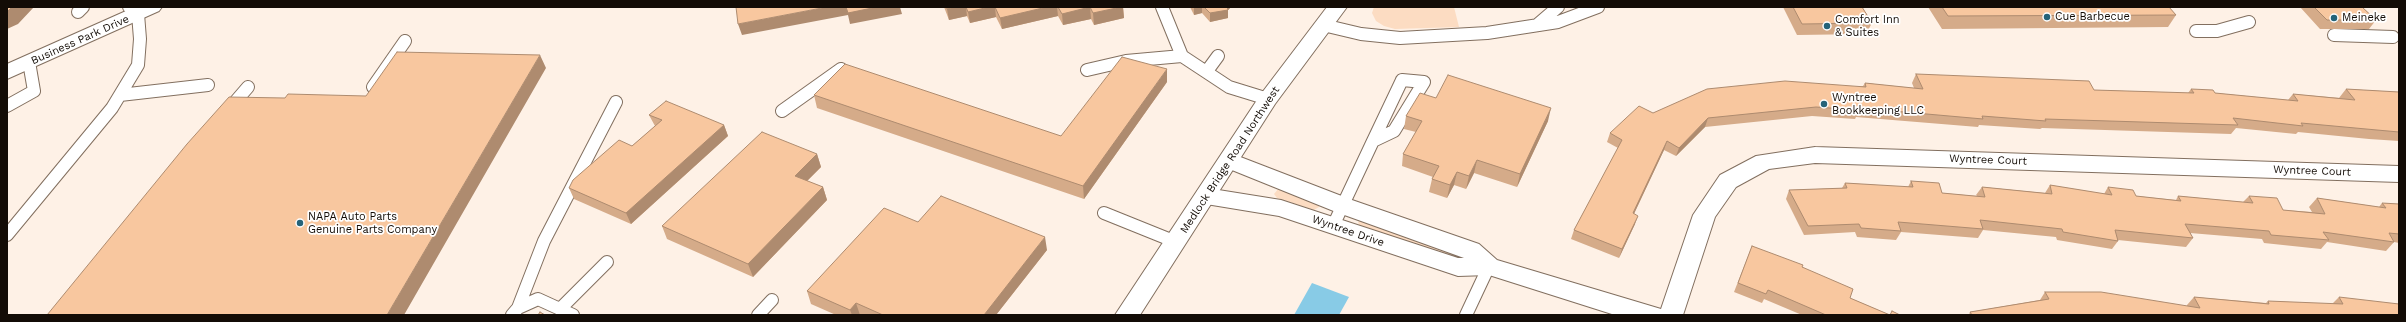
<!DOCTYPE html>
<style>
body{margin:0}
#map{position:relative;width:2406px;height:322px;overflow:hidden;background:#fef1e6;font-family:"Work Sans",sans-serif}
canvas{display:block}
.frame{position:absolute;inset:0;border:8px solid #130c06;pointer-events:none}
</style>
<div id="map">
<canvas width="2406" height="322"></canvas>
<div class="frame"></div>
</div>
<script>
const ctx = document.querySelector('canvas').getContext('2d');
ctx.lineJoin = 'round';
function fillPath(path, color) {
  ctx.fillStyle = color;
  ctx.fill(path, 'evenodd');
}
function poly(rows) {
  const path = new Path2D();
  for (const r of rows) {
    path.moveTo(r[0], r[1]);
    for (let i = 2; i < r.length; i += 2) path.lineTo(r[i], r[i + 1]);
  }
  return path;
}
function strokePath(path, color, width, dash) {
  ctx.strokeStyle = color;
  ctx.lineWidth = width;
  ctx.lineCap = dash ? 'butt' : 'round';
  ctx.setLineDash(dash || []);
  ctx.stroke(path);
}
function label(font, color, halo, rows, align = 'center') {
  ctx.font = font + ' "Work Sans",sans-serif';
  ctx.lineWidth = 3.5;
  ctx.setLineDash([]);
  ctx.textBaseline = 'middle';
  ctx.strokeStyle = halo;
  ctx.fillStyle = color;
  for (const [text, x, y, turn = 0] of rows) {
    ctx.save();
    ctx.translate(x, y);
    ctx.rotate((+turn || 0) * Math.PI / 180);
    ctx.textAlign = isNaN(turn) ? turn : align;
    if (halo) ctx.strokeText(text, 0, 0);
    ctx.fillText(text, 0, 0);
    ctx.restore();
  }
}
const green = poly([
 [1374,7,1454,7,1459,27,1395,29,1384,26,1376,21,1372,13],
 [1279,188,1320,204,1319,207,1314,210,1277,198,1274,194],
 [1362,219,1465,254,1464,259,1460,261,1360,227,1358,222]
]);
const water = poly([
 [1312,283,1349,297,1339,315,1294,315]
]);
const lane = poly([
 [1162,7,1182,56],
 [78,12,83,7],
 [1323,25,1361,34,1400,38,1487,33,1558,22,1598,7],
 [1537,25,1558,7],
 [2196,31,2217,31,2249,22],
 [2334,35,2393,37],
 [1087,70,1126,61,1182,56,1229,87,1268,99],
 [1207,71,1218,56],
 [1402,80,1424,82,1394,131,1373,141,1402,80],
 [373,87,405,41],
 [120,95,208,85],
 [7,106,34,91,29,62],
 [229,109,248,87],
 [782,111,841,69],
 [1104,213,1176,242],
 [1333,226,1373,141],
 [7,235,112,108,138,65,140,39,138,14,129,7],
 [518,308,544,241,616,102],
 [560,309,607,262],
 [512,315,518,308,538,299,573,315],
 [758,315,772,300],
 [1466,315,1489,266]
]);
const street = poly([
 [135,7,162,7,159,11,7,79,7,64,135,7],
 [1815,147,2399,166,2399,182,1815,163,1769,169,1736,187,1715,217,1683,315,1615,315,1489,275,1458,276,1279,216,1206,204,1198,202,1195,196,1198,190,1206,188,1281,200,1458,258,1464,258,1336,212,1222,166,1219,161,1222,156,1230,153,1352,200,1479,244,1497,260,1661,309,1693,215,1720,175,1756,156,1815,147]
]);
const secondary = poly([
 [1327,7,1347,7,1275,104,1140,315,1115,315,1261,94,1327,7]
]);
const wall = poly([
 [944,7,1123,7,1124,18,1094,25,1091,19,1063,25,1058,16,1002,29,996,17,970,23,967,16,949,20],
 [1190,7,1231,7,1228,10,1228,18,1210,22,1202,13,1194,15],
 [1783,7,1862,7,1872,23,1866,34,1797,35],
 [1928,7,2169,7,2176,15,2168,27,1942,29],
 [2300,7,2362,7,2376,20,2369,29,2320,29],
 [1916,74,2094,90,2188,93,2191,89,2215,93,2288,100,2293,94,2340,98,2339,98,2346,89,2399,92,2399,141,2369,139,2298,132,2296,134,2236,128,2231,134,2042,128,2040,129,1979,125,1978,127,1856,117,1855,119,1812,116,1705,127,1676,156,1664,150,1634,214,1635,224,1619,258,1571,239,1574,230,1618,148,1607,142,1610,133,1653,113,1863,86,1865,83,1914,88,1912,83],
 [1167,82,1084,199,817,108,814,95,1061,136],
 [1436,98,1548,121,1517,187,1474,173,1466,189,1454,185,1447,198,1429,192,1432,179,1433,177,1402,166,1403,154,1416,132,1404,129,1406,116],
 [649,115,724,125,728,136,631,224,574,199,569,188,632,146,655,126],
 [817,154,821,167,807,181,823,187,827,200,753,277,667,239,662,226],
 [1911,181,1942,193,1977,196,1976,195,1982,187,2045,193,2050,185,2104,194,2108,187,2136,196,2176,200,2178,196,2243,202,2249,196,2283,210,2312,212,2309,207,2317,198,2379,207,2382,203,2399,204,2399,243,2394,242,2386,251,2327,242,2321,249,2264,243,2262,239,2190,233,2193,238,2186,247,2118,240,2118,241,2112,249,2057,240,2056,237,1983,230,1978,238,1901,232,1896,240,1857,237,1855,232,1804,235,1786,199,1789,190,1842,188,1845,183,1908,187],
 [918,222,1047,250,996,315,836,315,811,304,807,291],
 [1752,246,1802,267,1850,298,1890,315,1892,311,1900,315,1802,315,1764,299,1762,303,1734,292],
 [2045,292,2187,306,2187,305,2194,297,2266,303,2268,301,2332,304,2339,297,2399,315,1969,315,1970,312,2040,300]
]);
const shadedWall = poly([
 [12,7,34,7,18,24,7,29,7,12],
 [827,7,900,7,902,14,850,24,848,15,742,35,738,24],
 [955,7,966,7,967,16,949,20,947,9],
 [989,7,995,7,996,17,970,23,968,12],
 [1047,7,1057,7,1058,16,1002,29,1000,18],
 [1090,7,1091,19,1063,25,1062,14],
 [1121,7,1123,7,1124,18,1094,25,1093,13],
 [1194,7,1202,7,1202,13,1194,15],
 [1225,7,1231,7,1228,10,1228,18,1210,22,1210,13],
 [540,55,546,68,404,315,387,315],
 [1167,69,1167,82,1084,199,1083,186],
 [1551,108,1548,121,1517,187,1520,174],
 [1708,118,1705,127,1676,156,1679,148],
 [724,125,728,136,631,224,626,213],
 [1667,141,1664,150,1630,222,1633,213],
 [817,154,821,167,799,189,795,176],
 [1477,160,1474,173,1466,189,1469,176],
 [1457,172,1454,185,1447,198,1450,185],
 [823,187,827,200,753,277,748,264],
 [1638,216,1635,224,1619,258,1622,249],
 [1045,237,1047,250,996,315,984,315],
 [856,303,860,315,852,315,850,310]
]);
const building = poly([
 [7,7,12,7,7,12,7,7],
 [736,7,827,7,738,24,736,7],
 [846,7,877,7,848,13,846,7],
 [947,7,955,7,947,9,947,7],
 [966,7,989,7,968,12,966,7],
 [995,7,1047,7,1000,18,995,7],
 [1058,7,1121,7,1093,13,1090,7,1062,14,1058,7],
 [1204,7,1227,7,1228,10,1210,13,1204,7],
 [1793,7,1862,7,1872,23,1802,24,1793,7],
 [1942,7,2169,7,2176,15,1948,16,1942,7],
 [2314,7,2362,7,2376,20,2327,20,2314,7],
 [397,52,540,55,387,315,47,315,187,144,229,97,285,98,288,94,366,96,397,52],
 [1122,57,1167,69,1083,186,814,95,845,64,1061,136,1122,57],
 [1916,74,2089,81,2094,90,2194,93,2191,89,2213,90,2215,93,2298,101,2293,94,2355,100,2346,89,2399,92,2399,132,2377,130,2301,123,2303,126,2233,118,2238,125,2045,119,2046,121,1982,116,1983,119,1859,108,1859,110,1816,107,1708,118,1679,148,1667,141,1633,213,1638,216,1622,249,1574,230,1622,140,1610,133,1639,106,1653,113,1707,89,1785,81,1866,87,1865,83,1923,89,1916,74],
 [1448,75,1551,108,1520,174,1477,160,1469,176,1457,172,1450,185,1432,179,1439,166,1403,154,1422,121,1406,116,1420,93,1436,98,1448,75],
 [666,101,724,125,626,213,569,188,573,180,619,140,632,146,662,120,649,115,666,101],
 [762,132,817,154,795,176,823,187,748,264,662,226,762,132],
 [1911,181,1939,183,1942,193,1985,197,1982,187,2052,194,2050,185,2112,195,2108,187,2133,190,2136,196,2181,201,2178,196,2253,203,2249,196,2277,198,2283,210,2325,214,2317,198,2386,208,2382,203,2399,204,2399,234,2389,233,2394,242,2323,232,2329,240,2271,235,2269,231,2185,224,2193,238,2115,230,2118,241,2063,232,2062,229,1980,220,1983,229,1898,222,1901,231,1861,228,1859,224,1808,226,1789,190,1847,188,1845,183,1913,187,1911,181],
 [941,196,1045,237,984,315,883,315,856,303,850,310,807,291,884,208,918,222,941,196],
 [1752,246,1803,265,1802,267,1853,289,1850,298,1890,315,1826,315,1768,290,1766,294,1738,283,1752,246],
 [2045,292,2101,292,2200,308,2194,297,2269,304,2268,301,2343,304,2339,297,2399,304,2399,315,1972,315,1970,312,2049,299,2045,292],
 [1892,311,1900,315,1890,315,1892,311],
 [540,312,545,315,538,315,540,312]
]);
const markers = [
 [2047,17,4,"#256379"],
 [2334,18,4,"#256379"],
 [1827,26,4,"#256379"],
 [1824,104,4,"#256379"],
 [300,223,4,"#256379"]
];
const poiNames = [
 ["Cue Barbecue",2055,17],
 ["Meineke",2342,18],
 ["Comfort Inn",1835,20],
 ["& Suites",1835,33],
 ["Wyntree",1832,98],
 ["Bookkeeping LLC",1832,111],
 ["NAPA Auto Parts",308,217],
 ["Genuine Parts Company",308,230]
];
const streetNames = [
 ["Business Park Drive",80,40,-24],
 ["Medlock Bridge Road Northwest",1230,160,-57],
 ["Wyntree Court",1988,160,2],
 ["Wyntree Court",2312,171,2],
 ["Wyntree Drive",1348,231,19]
];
fillPath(green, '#fcdcc2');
fillPath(water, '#88cbe6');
strokePath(lane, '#826f5f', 14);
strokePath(street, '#826f5f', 2);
strokePath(secondary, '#826f5f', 2);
strokePath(lane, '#fff', 12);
fillPath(street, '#fff');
fillPath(secondary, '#fff');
fillPath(wall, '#d5ab89');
fillPath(shadedWall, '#ae8b6f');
fillPath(building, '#f8c79f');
strokePath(building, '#ae8b6f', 1);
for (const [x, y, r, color] of markers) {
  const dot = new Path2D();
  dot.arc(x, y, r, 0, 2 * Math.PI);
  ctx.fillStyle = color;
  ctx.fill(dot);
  strokePath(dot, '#fff', 1.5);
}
label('11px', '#130c06', '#fff', poiNames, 'left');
label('11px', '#130c06', '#fff', streetNames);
</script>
